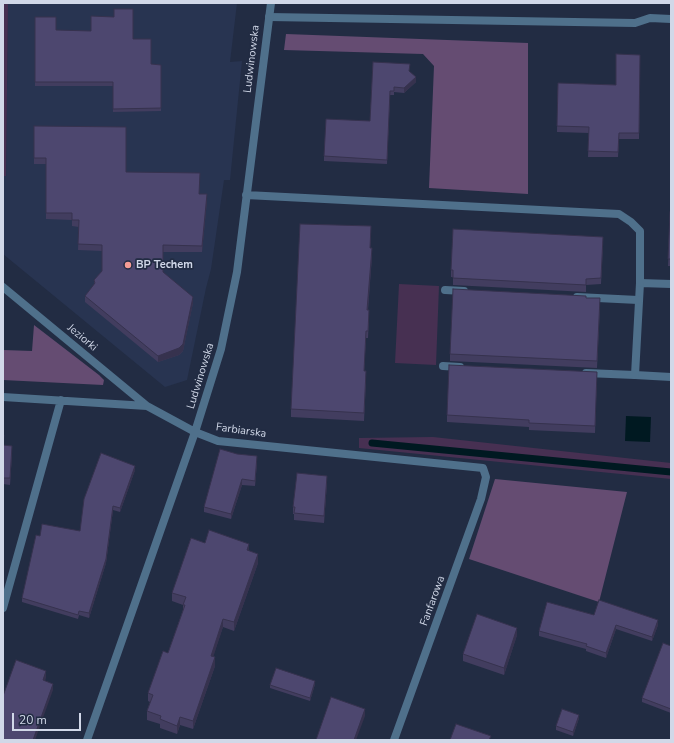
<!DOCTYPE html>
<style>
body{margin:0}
#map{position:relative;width:674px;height:743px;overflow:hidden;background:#222c43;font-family:"Nunito Sans",sans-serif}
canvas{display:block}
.frame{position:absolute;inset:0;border:4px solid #d1d8e8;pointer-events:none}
.scale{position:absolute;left:12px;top:713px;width:69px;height:18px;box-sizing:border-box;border:2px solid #d1d8e8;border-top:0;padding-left:5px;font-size:12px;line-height:14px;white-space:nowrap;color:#d1d8e8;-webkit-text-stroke:3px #222c43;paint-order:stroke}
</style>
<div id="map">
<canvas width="674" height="743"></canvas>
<div class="frame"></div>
<div class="scale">20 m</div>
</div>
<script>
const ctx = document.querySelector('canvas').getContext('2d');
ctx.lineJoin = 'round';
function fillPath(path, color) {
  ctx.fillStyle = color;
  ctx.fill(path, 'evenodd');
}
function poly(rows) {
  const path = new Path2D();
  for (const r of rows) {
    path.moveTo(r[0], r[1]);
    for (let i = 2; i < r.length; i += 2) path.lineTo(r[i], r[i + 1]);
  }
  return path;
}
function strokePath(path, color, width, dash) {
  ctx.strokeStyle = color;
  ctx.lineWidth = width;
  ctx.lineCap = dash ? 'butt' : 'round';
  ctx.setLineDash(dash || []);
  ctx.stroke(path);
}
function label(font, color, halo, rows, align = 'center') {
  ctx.font = font + ' "Nunito Sans",sans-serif';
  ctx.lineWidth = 3.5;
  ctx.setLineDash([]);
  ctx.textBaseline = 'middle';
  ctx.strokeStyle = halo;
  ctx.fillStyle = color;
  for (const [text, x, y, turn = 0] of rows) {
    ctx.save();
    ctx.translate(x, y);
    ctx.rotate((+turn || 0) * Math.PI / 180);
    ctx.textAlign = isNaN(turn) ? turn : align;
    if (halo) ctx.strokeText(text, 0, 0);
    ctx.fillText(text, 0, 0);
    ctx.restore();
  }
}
const built = poly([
 [8,3,237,3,230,62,242,61,230,180,224,180,211,269,206,288,187,380,165,387,3,254,3,176,6,176]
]);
const green = poly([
 [3,3,8,3,6,176,3,176],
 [399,284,439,286,436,365,395,363],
 [433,437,671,463,671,479,359,448,359,438]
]);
const forest = poly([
 [286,34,528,43,528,194,429,188,434,66,423,54,284,50],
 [34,325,99,375,104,380,103,385,3,380,3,350,32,351],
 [495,479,627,492,599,602,469,559]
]);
const water = poly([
 [626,416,651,417,650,442,625,441]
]);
const stream = poly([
 [372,443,671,472]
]);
const lane = poly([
 [269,17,635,23,650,18,671,19],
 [671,284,640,283,635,375,671,377]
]);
const street = poly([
 [246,195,619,214,631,222,640,231,640,283],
 [3,287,147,406],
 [445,290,464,291],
 [577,297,638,300],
 [443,366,460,367],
 [586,373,635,375],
 [3,397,147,406,195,432,218,441,483,468,486,477,481,499,394,740],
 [3,608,61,400],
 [87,740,195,432,221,349,237,272,271,3]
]);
const wall = poly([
 [35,17,56,30,133,39,151,64,161,65,161,111,113,112,113,86,35,86],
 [640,55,639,139,619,139,618,157,588,157,589,133,557,132,558,83,616,85],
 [373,62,409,71,416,82,404,93,394,92,394,95,390,95,387,164,324,161,324,156,370,121],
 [34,126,126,172,199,194,207,201,202,252,163,252,163,273,193,303,183,351,179,355,158,362,85,302,85,296,94,285,94,280,102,271,102,251,78,250,79,227,72,226,72,220,46,219,46,164,34,164],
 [671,212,671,266,668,266],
 [371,234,370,248,372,256,368,310,369,317,368,338,366,338,364,371,366,379,364,421,291,417,291,409],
 [603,243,601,284,586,285,586,292,453,285,453,277,451,277,451,270],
 [586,298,600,305,597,368,450,361,450,354],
 [597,372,595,433,529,430,529,427,447,422,447,415],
 [3,435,4,445,12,453,10,485,3,484],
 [257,462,255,486,242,485,231,519,204,512,204,507],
 [135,470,120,512,113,510,106,563,89,618,79,615,78,619,22,602,22,598,40,536,80,531],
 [327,482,324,523,294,520,294,514,293,514,293,507],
 [205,543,249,551,258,563,234,631,223,627,213,656,215,666,193,729,180,725,177,734,160,728,160,724,147,720,147,711,150,702,148,701,148,693,168,653,183,610,183,605,172,601,172,593],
 [594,615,658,625,652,641,616,629,606,658,586,651,586,649,539,636,539,631],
 [517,635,504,675,463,661,463,654],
 [671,646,671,713,642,702,642,698],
 [315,684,310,701,270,688,270,685],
 [579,718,573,736,556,730,556,726]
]);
const shadedWall = poly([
 [416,77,416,82,404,93,404,88],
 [207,194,207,201,202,252,202,246],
 [372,248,372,256,367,317,367,310],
 [193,297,193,303,183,351,179,355,158,362,158,356],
 [12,446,12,453,10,485,10,478],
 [257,456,257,462,255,486,255,481],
 [135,466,135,470,120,512,120,508],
 [327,476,327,482,324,523,324,516],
 [242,479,242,485,231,519,231,514],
 [113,506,113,510,106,563,89,618,89,613],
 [249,544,249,553,247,550],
 [258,554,258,563,234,631,234,622],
 [223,619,223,627,211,664,211,656],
 [658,620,658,625,652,641,652,637],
 [616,625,616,629,606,658,606,653],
 [517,628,517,635,504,675,504,668],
 [215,657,215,666,193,729,193,721],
 [46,671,46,678,43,687,43,680],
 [315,681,315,684,310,701,310,698],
 [53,684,53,690,35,740,33,740],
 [365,709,365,716,356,740,354,740],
 [579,715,579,718,573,736,573,732],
 [180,717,180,725,177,734,177,726]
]);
const building = poly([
 [114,9,133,9,133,39,151,39,151,64,161,65,161,108,113,109,113,82,35,82,35,17,56,17,56,30,91,31,91,16,114,17,114,9],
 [616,54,640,55,639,133,619,133,618,152,588,151,589,127,557,126,558,83,616,85,616,54],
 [373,62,410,64,409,71,416,77,404,88,394,87,394,91,390,91,387,160,324,156,326,119,370,121,373,62],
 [34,126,126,127,126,172,200,173,199,194,207,194,202,246,163,245,163,272,193,297,183,344,179,348,158,356,85,296,95,283,94,280,102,271,102,245,78,244,79,220,72,220,72,213,46,213,46,158,34,158,34,126],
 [670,212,671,212,671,259,668,259,670,212],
 [300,224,371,226,370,248,372,248,367,310,369,310,368,331,366,331,364,371,366,371,364,413,291,409,300,224],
 [453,229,603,237,601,278,586,279,586,285,453,278,453,270,451,270,453,229],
 [453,289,586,296,586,298,600,298,597,361,450,354,453,289],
 [449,365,597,372,595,426,529,423,529,420,447,415,449,365],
 [3,435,4,435,3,445,12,446,10,478,3,478,3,435],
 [220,449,237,454,257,456,255,481,242,479,231,514,204,507,220,449],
 [101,453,135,466,120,508,113,506,106,559,89,613,79,611,78,615,22,598,36,535,40,536,42,524,80,531,84,499,101,453],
 [297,473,327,476,324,516,294,513,295,507,293,507,297,473],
 [209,530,249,544,247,550,258,554,234,622,223,619,211,656,215,657,193,721,180,717,177,726,160,719,161,716,147,711,153,695,148,693,163,651,168,653,185,605,183,605,186,597,172,593,191,538,205,543,209,530],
 [599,600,658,620,652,637,616,625,606,653,586,646,587,644,539,631,547,602,594,615,599,600],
 [477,614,517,628,504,668,463,654,477,614],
 [663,643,671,646,671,709,642,698,663,643],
 [16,660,46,671,43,680,53,684,33,740,3,740,3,696,16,660],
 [276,668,315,681,310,698,270,685,276,668],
 [331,697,365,709,354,740,316,740,331,697],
 [562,709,579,715,573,732,556,726,562,709],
 [456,724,491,736,489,740,450,740,456,724]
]);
const markers = [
 [128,265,4,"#f59c95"]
];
const streetNames = [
 ["Ludwinowska",252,59,-83],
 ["Jeziorki",82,338,40],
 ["Ludwinowska",201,376,-73],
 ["Farbiarska",241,431,8],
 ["Fanfarowa",433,601,-70]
];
const poiNames = [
 ["BP Techem",136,265]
];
fillPath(built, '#283451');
fillPath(green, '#473052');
fillPath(forest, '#654c72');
fillPath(water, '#001921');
strokePath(stream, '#001921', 7);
strokePath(lane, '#4f708b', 8);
strokePath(street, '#4f708b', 8);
fillPath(wall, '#423d5f');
fillPath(shadedWall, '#36324e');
fillPath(building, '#4d476f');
strokePath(building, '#36324e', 1);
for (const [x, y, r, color] of markers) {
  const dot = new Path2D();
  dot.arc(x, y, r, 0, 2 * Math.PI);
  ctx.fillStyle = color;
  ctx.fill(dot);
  strokePath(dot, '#222c43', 1.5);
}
label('11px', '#d1d8e8', '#222c43', streetNames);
label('bold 11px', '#d1d8e8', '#222c43', poiNames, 'left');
</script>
